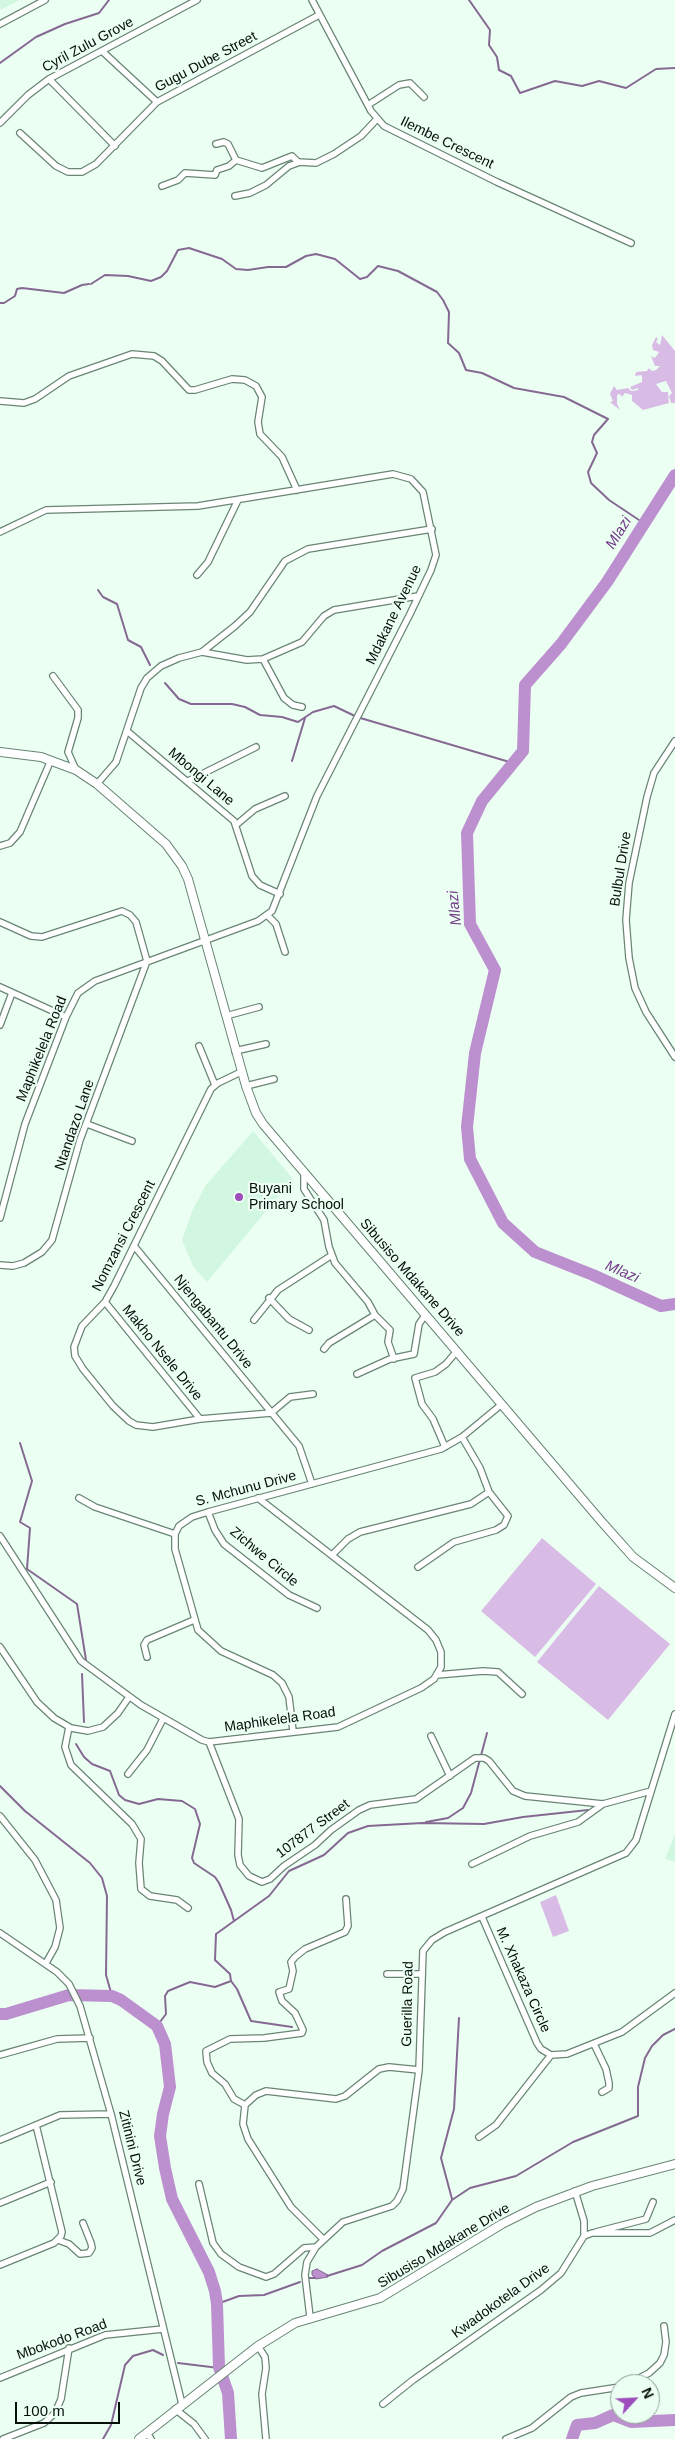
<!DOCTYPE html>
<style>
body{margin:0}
#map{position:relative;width:675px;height:2439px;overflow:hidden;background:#ecfff3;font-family:Arial,sans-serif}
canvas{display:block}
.north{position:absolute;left:610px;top:2374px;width:50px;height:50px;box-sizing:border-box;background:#ecfff3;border:1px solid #909f96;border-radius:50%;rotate:65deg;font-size:14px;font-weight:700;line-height:20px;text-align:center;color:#050f0a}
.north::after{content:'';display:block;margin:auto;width:18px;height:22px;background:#9e4dbd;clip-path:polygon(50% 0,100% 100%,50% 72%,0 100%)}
.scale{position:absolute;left:15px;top:2402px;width:105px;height:22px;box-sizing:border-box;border:2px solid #050f0a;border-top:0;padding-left:6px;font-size:15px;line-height:18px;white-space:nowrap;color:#050f0a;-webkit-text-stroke:4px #ecfff3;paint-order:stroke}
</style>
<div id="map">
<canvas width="675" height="2439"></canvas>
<div class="north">N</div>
<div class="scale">100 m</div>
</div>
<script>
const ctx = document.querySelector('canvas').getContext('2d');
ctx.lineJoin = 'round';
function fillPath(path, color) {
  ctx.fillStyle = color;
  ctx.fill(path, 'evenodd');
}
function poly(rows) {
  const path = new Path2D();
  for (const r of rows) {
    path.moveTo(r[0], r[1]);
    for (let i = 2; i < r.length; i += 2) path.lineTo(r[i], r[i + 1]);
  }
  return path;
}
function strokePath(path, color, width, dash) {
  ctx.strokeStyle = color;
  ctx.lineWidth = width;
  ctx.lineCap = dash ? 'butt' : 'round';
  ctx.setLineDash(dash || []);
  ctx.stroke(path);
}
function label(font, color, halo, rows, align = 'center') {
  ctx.font = font + ' Arial,sans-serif';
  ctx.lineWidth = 4.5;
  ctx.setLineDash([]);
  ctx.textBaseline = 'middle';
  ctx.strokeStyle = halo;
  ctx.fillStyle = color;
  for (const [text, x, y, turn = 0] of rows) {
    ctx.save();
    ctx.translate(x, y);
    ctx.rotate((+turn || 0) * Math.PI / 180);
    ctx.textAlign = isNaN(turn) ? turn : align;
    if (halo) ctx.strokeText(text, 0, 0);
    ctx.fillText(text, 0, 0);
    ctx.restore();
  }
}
const built = poly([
 [0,0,20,0,0,10],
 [253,1131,293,1179,207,1282,193,1266,182,1240,193,1209,206,1185],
 [675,1834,675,1862,665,1859]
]);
const green = poly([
 [662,335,675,351,675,403,671,403,669,396,672,393,666,381,656,384,662,392,668,392,669,403,643,410,632,401,632,395,625,393,622,397,620,394,617,395,617,404,620,410,610,402,613,401,610,394,614,386,617,390,628,388,631,391,638,390,638,388,632,390,630,387,642,382,642,377,641,375,635,376,636,372,647,371,649,368,652,371,656,370,660,366,655,366,651,356,655,358,659,352,653,350,652,345,656,337,658,339,656,342,660,345],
 [542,1538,596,1584,535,1657,481,1611],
 [599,1586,670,1644,608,1720,537,1662],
 [556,1895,569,1931,553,1937,540,1902]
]);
const water = poly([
 [317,2269,328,2275,328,2277,316,2279,312,2275,312,2271,317,2269]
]);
const stream = poly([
 [469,0,490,30,489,45,497,57,499,70,511,76,520,93,555,81,582,86,599,81,626,88,656,69,675,68],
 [0,63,36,37,65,24,99,13,109,0],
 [91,284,105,275,128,276,151,281,161,277,167,271,178,250,189,248,222,259,236,269,248,270,268,267,286,267,306,256,316,254,335,259,360,279,367,277,378,266,398,271,437,292,443,300,449,312,448,343,459,353,466,370,482,373,514,388,564,397,608,419,594,435,592,442,597,453,588,472,591,483,609,500,645,524],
 [0,303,4,303,15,296,17,289,22,288,64,293,82,285,89,284],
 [98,590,103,597,117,604,128,640,141,647,150,665],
 [165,683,179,699,191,704,232,704,245,707,260,715,282,717,298,722,313,712,334,706,357,717,513,763],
 [292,761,305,718],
 [20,1443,32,1481,20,1522,30,1528,27,1569,77,1604,86,1660],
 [82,1674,84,1722],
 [76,1744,84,1757,92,1764,110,1771,119,1795,125,1800,139,1804,158,1799,182,1801,195,1809,200,1824,192,1858,194,1863,215,1877,219,1883,231,1910,234,1921],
 [0,1786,25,1811,90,1863,102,1878,107,1896,106,1975,112,1996],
 [426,1822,448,1818,463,1808,471,1793,487,1733],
 [231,1981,237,1989,251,2021,292,2027],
 [157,2026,166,2014,165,1996,168,1991,190,1982,215,1987,231,1981,230,1974,215,1960,216,1934,269,1896,289,1871,324,1855,348,1833,368,1826,422,1823,484,1824,523,1817,588,1810],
 [452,2199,441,2158,454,2109,459,2018],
 [327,2276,362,2265,382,2251,436,2223,452,2200,470,2188,516,2176,573,2142,638,2116,638,2087,645,2058,652,2046,663,2035,675,2029],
 [309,2278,315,2278],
 [217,2304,239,2296,264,2295,300,2282],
 [178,2363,219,2368],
 [103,2439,111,2425,125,2365,133,2356,153,2350,163,2355]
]);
const river = poly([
 [675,475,607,582,561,644,525,685,523,751,482,801,467,833,470,924,495,970,475,1053,467,1127,470,1159,503,1223,535,1252,593,1275,661,1306,675,1304],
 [0,2014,6,2014,69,1995,112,1996,121,2000,157,2026,165,2044,170,2087,163,2114,160,2136,165,2168,172,2199,209,2272,215,2291,217,2304,219,2367,228,2393,231,2439],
 [572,2439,577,2425,595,2423,613,2415,631,2422,675,2420]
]);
const street = poly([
 [312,0,371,111,384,126,497,182,631,243],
 [0,24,45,0],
 [102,51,157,102],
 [49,79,115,146],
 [368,105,399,85,410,83,424,97],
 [0,123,28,95,49,79,197,0],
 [20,133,56,166,68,172,82,172,96,164,157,102,319,15],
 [216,144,224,142,228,144,236,160,262,168,292,156,298,162,316,163,334,154,361,136,377,119],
 [162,186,178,180,185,173,215,175,217,170,229,166,236,160],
 [235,196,250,193,266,185,289,166,300,162],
 [0,401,24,403,35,399,69,376,132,354,154,356,162,361,189,390,195,390,232,379,245,380,256,386,262,397,258,422,260,434,282,457,297,490],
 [0,532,46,510,198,506,393,474,411,479,423,492,436,555,431,570,410,614,317,796,272,911,258,921,95,981,78,993,66,1017,25,1124,0,1218],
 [197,575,208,562,238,500],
 [202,652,247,660,263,659,302,642,324,616,334,610,418,596],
 [263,659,284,698,293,705,302,707],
 [53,676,78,710,78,718,68,752,76,770],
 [127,731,234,821,252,876,260,885,280,894],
 [675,741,654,773,647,797,629,883,626,920,629,958,635,988,646,1012,675,1057],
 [188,781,256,747],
 [97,784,116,762,141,688,147,678,161,666,179,658,202,652,235,626,250,612,285,561,308,549,432,529],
 [236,825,255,809,285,796],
 [0,846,10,843,20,832,51,760],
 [268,916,276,924,285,952],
 [0,922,31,936,42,937,122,911,130,915,136,922,147,961,80,1140,52,1240,42,1252,24,1263,13,1266,0,1265],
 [0,987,66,1017],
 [226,1016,259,1007],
 [0,1025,12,993],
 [199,1046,215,1085],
 [235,1051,266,1044],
 [241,1072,218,1083,211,1089,114,1286,105,1302,82,1326,74,1347,75,1356,83,1369,113,1406,129,1421,136,1425,153,1427,200,1419,271,1413],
 [246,1086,274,1079],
 [87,1124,132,1141],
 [304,1173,304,1189,324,1220,329,1247,335,1263,368,1302,375,1315,329,1343,324,1349],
 [135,1247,299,1446,312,1484],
 [269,1298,289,1319,309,1330],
 [105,1302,200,1419],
 [375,1315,390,1330,388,1342,394,1359],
 [254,1320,278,1290,332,1255],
 [357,1374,390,1359,414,1354,419,1324,426,1314],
 [271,1413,290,1397,313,1394],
 [445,1447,433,1419,422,1404,415,1378,435,1372,446,1364,457,1351],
 [79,1498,95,1507,175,1534],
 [208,1512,215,1530,224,1544,289,1595,317,1608],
 [0,1536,81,1661,141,1705,202,1740,209,1742,338,1727,421,1688,434,1679,441,1667,441,1652,436,1640,428,1630,258,1498],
 [332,1555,348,1539,360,1532,471,1504,489,1492,480,1468,462,1437],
 [418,1567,454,1542,496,1530,504,1525,508,1516,489,1492],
 [0,1647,37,1702,54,1718,71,1728,88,1731,103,1727,118,1713,129,1697],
 [147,1657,144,1645,147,1640,194,1620],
 [437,1675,483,1671,498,1672,522,1694],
 [69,1727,65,1747,71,1765,132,1824,141,1839,139,1863,141,1889,150,1896,177,1900,188,1908],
 [293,1731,289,1697,282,1683,273,1675,221,1651,198,1630,175,1549,175,1534,179,1526,192,1517,208,1512,441,1449,462,1437,502,1404],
 [431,1736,450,1776],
 [209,1742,239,1819,238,1855,240,1865,249,1876,262,1882,270,1879,284,1866,315,1845,331,1830,359,1810,370,1805,416,1799,475,1758,484,1758,489,1761,513,1791,525,1796,603,1804,651,1791],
 [128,1774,147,1750,163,1719],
 [0,1816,35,1860,56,1900,60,1928,55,1947,46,1963],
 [472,1864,530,1836,578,1822,603,1804],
 [482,1917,537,2043,541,2049,551,2055,567,2054,622,2032,675,1993],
 [0,1933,57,1972,69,1984,80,2006,111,2114,182,2404],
 [387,1974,421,1974],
 [594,2044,606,2069,609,2083,609,2088,602,2092],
 [0,2055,57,2039,90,2038],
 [245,2105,234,2099,225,2084,212,2073,207,2062,206,2051,230,2039,264,2038,302,2033,303,2030,295,2013,282,2001,279,1992,289,1989,293,1971,291,1962,295,1957,305,1949,345,1932,348,1926,346,1899],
 [479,2137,496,2125,551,2055],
 [0,2140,60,2115,111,2114],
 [199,2184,213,2243,221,2254,239,2267,266,2277,274,2274,304,2248,316,2247],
 [0,2203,51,2182],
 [596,2232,646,2219,653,2202],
 [584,2236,592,2233,650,2233,675,2220],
 [323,2239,291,2207,248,2139,243,2124,245,2105,256,2095,266,2091,336,2099,345,2096,379,2069,389,2067,419,2070],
 [58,2240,69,2244,80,2254,89,2253,92,2248,91,2243,83,2223],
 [0,2265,54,2243,61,2236,62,2232,36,2125],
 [310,2317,305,2275,307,2262,316,2247,343,2222,392,2206,397,2201,403,2189,419,2070,423,1951,432,1940,445,1932,626,1853,636,1840,675,1714],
 [258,2346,265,2357,266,2368,262,2394,266,2439],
 [0,2378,105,2335,163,2329],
 [628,2384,649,2373,660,2363,664,2355,666,2342,664,2326],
 [383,2404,413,2380,541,2290,561,2273,584,2236,584,2221,575,2191],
 [175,2409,194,2424,205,2439],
 [147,2433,151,2439],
 [3,2439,44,2423,55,2413,61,2399,69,2348],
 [506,2439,532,2428,571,2397,581,2393,620,2387]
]);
const secondary = poly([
 [0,752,41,757,76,770,97,784,166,844,182,866,188,879,246,1086,256,1113,263,1124,601,1521,633,1557,675,1588],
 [139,2439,258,2346,295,2323,380,2298,502,2224,536,2207,592,2186,675,2164]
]);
const markers = [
 [239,1197,5,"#9e4dbd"]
];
const streetNames = [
 ["Cyril Zulu Grove",88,45,-28],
 ["Gugu Dube Street",206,62,-28],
 ["Ilembe Crescent",447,143,26],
 ["Mdakane Avenue",394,615,-64],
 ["Mbongi Lane",201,777,40],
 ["Bulbul Drive",621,869,-81],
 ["Maphikelela Road",42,1049,-68],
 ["Ntandazo Lane",75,1125,-71],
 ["Nomzansi Crescent",124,1236,-63],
 ["Sibusiso Mdakane Drive",412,1278,49],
 ["Njengabantu Drive",213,1322,51],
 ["Makho Nsele Drive",162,1353,51],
 ["S. Mchunu Drive",246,1489,-15],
 ["Zichwe Circle",264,1557,40],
 ["Maphikelela Road",280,1720,-8],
 ["107877 Street",313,1829,-37],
 ["M. Xhakaza Circle",523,1980,66],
 ["Guerilla Road",408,2004,-89],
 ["Zitinini Drive",132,2148,76],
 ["Sibusiso Mdakane Drive",444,2246,-31],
 ["Kwadokotela Drive",501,2301,-36],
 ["Mbokodo Road",62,2340,-20]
];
const poiNames = [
 ["Buyani",249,1189],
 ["Primary School",249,1205]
];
const waterNames = [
 ["Mlazi",619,533,-58],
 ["Mlazi",455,908,-96],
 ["Mlazi",622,1272,23]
];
fillPath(built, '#d1f7e0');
fillPath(green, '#d9bce5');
fillPath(water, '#bc90ce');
strokePath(water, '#856993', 1);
strokePath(stream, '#856993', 2);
strokePath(river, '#bc90ce', 12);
strokePath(street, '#698575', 8);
strokePath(secondary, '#698575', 10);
strokePath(street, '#fff', 5.5);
strokePath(secondary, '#fff', 8);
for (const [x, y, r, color] of markers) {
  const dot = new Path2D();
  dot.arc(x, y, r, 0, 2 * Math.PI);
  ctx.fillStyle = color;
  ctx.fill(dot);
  strokePath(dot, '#ecfff3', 2);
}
label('14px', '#050f0a', '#ecfff3', streetNames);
label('14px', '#050f0a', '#ecfff3', poiNames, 'left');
label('italic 15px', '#723c88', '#ecfff3', waterNames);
</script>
